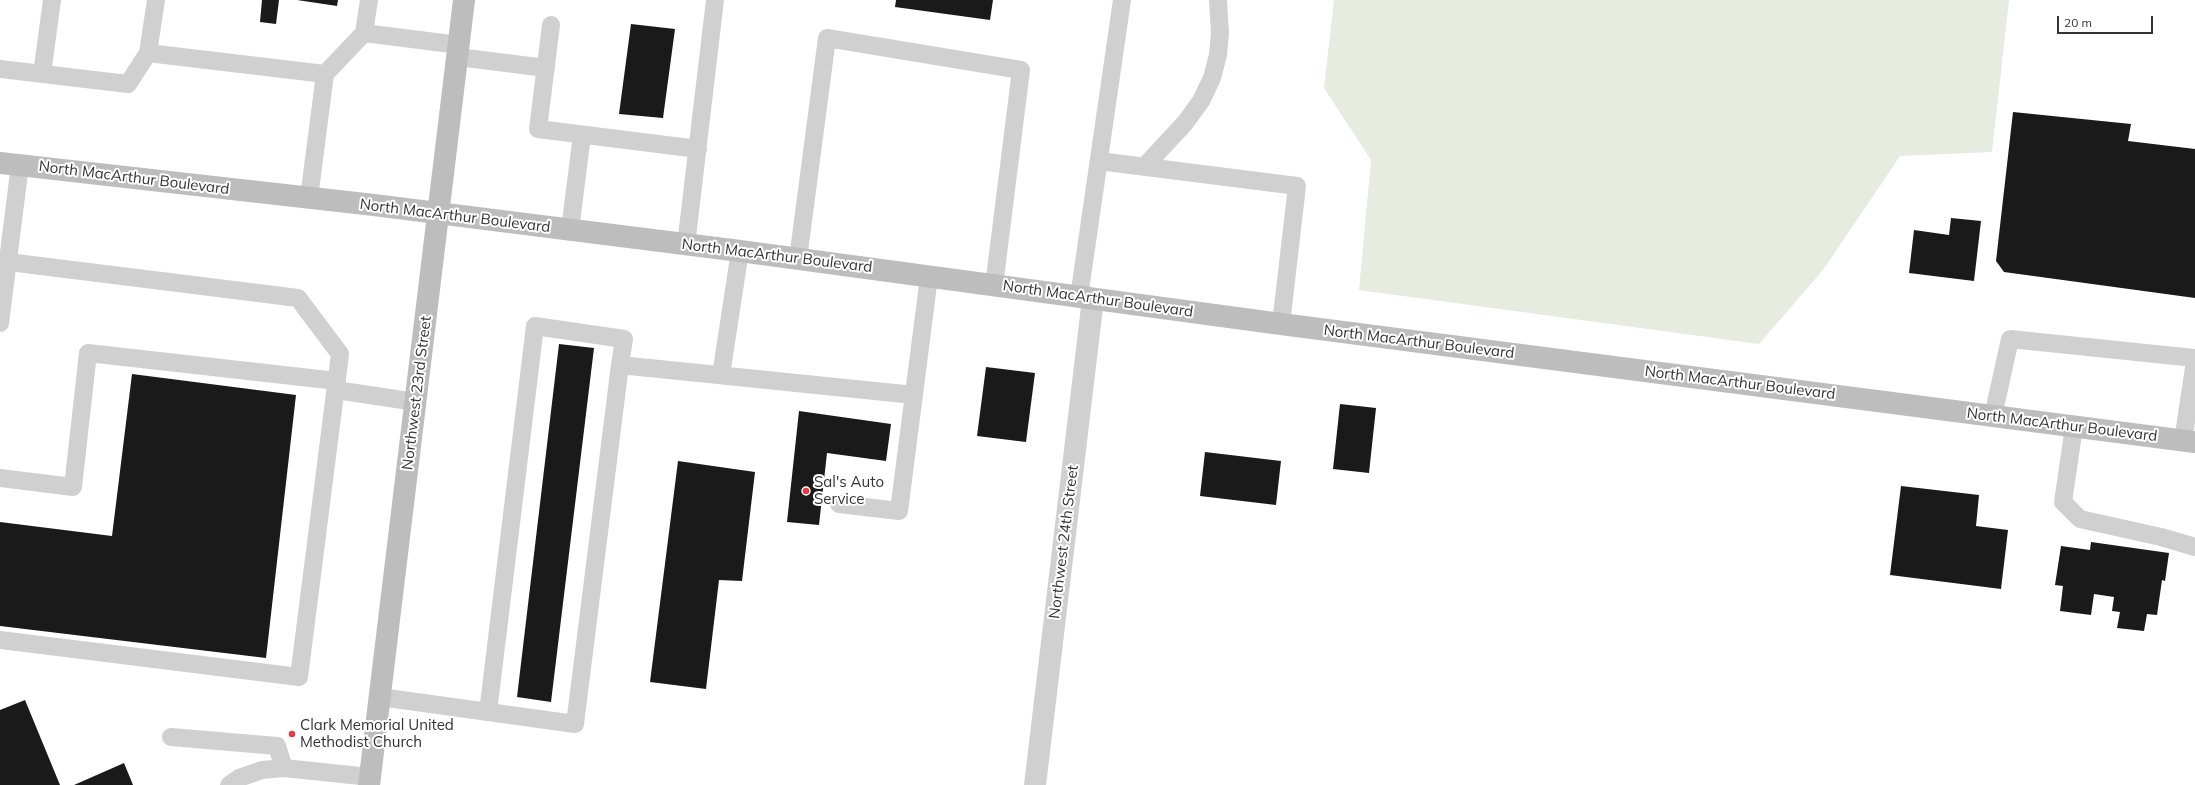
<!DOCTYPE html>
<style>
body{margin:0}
#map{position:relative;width:2195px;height:785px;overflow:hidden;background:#fff;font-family:Mulish,sans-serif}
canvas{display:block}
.scale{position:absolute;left:2057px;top:16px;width:96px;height:18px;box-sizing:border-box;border:2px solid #333;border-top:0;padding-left:5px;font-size:12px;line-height:14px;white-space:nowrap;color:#333;-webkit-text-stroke:3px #fff;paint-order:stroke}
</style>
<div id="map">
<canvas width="2195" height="785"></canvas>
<div class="scale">20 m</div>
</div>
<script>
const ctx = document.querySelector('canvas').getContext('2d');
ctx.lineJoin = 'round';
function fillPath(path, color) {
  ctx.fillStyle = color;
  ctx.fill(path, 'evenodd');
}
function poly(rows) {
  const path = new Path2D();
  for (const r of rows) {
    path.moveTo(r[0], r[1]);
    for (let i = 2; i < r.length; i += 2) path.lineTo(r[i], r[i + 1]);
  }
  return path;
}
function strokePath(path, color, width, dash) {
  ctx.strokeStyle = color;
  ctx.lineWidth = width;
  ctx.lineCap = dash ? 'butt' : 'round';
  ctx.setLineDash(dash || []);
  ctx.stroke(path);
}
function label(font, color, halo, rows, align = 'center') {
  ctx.font = font + ' Mulish,sans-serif';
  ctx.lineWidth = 4;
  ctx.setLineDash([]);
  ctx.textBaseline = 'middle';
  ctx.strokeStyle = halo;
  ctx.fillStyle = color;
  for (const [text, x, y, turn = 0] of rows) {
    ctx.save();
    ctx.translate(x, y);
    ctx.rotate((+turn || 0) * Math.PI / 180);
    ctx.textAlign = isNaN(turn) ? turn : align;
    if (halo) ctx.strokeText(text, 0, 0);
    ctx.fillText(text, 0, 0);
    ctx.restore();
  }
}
const green = poly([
 [1334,0,2009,0,1992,152,1900,156,1823,270,1759,344,1359,290,1371,160,1324,88]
]);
const building = poly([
 [262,0,279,0,276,24,260,22],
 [297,0,338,0,337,6],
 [896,0,993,0,990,20,895,7],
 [631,24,675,29,663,118,619,114],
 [2013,112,2131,124,2128,141,2195,149,2195,298,2004,272,1996,261],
 [1951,218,1981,221,1974,281,1909,273,1914,230,1949,235],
 [559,344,594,348,551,702,517,697],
 [986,367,1035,373,1026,442,977,436],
 [132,374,296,395,266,658,0,626,0,522,112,536],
 [1340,404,1376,408,1369,473,1333,469],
 [799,411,891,424,886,461,827,453,819,525,787,522],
 [1205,452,1281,461,1276,505,1200,496],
 [678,461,755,472,742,581,719,580,706,689,650,682],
 [1901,486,1979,495,1976,526,2008,530,2001,589,1890,575],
 [2091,542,2169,553,2165,581,2162,580,2157,615,2147,614,2144,631,2117,628,2120,612,2112,611,2114,597,2094,594,2091,615,2060,611,2063,586,2055,585,2061,546,2090,550],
 [25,700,60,785,0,785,0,710],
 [124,763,133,785,74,785]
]);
const service = poly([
 [156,0,148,53,325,74,364,33,369,0],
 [551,25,538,129,698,149],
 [364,33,459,45],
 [458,57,546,68],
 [0,69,128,84,148,53],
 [42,74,52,0],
 [1099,161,1297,186,1281,324],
 [1144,167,1185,123,1201,101,1212,78,1218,55,1220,33,1218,0],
 [309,198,325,74],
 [570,230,582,135],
 [686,245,715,0],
 [798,259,827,38,1021,70,994,286],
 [0,261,298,298,340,354,299,677,0,640],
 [1079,297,1122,0],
 [0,323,20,165],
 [721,375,740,251],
 [336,390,416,402],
 [1993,416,2010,339,2195,358],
 [2074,427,2063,502,2080,519,2161,537,2195,547],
 [2183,441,2195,361],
 [0,478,73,487,88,353,337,381],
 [839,504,899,511,929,277],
 [380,697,575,724,620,365,914,395],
 [488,712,535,326,624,339,620,365],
 [171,737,277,746,284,768],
 [229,785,239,778,262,770,284,768,370,777]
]);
const minor = poly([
 [1035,785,1093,299]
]);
const secondary = poly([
 [0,163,374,205,740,251,1281,324,2195,442],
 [369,785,464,0]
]);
const markers = [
 [806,491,4,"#e63946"],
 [292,734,4,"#e63946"]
];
const streetNames = [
 ["North MacArthur Boulevard",134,178,7],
 ["North MacArthur Boulevard",455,216,7],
 ["North MacArthur Boulevard",777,256,7],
 ["North MacArthur Boulevard",1098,299,8],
 ["North MacArthur Boulevard",1419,342,7],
 ["North MacArthur Boulevard",1740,383,7],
 ["Northwest 23rd Street",417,393,-83],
 ["North MacArthur Boulevard",2062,425,7],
 ["Northwest 24th Street",1064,542,-83]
];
const poiNames = [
 ["Sal's Auto",814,482],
 ["Service",814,499],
 ["Clark Memorial United",300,725],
 ["Methodist Church",300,742]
];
fillPath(green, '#e6ecdf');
fillPath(building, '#1a1a1a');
strokePath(service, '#d0d0d0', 18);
strokePath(minor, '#d0d0d0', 22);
strokePath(secondary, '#bdbdbd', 22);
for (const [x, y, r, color] of markers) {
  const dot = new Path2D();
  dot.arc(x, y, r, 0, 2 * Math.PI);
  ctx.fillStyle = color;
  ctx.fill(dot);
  strokePath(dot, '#fff', 1.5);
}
label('15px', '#333', '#fff', streetNames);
label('15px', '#333', '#fff', poiNames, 'left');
</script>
